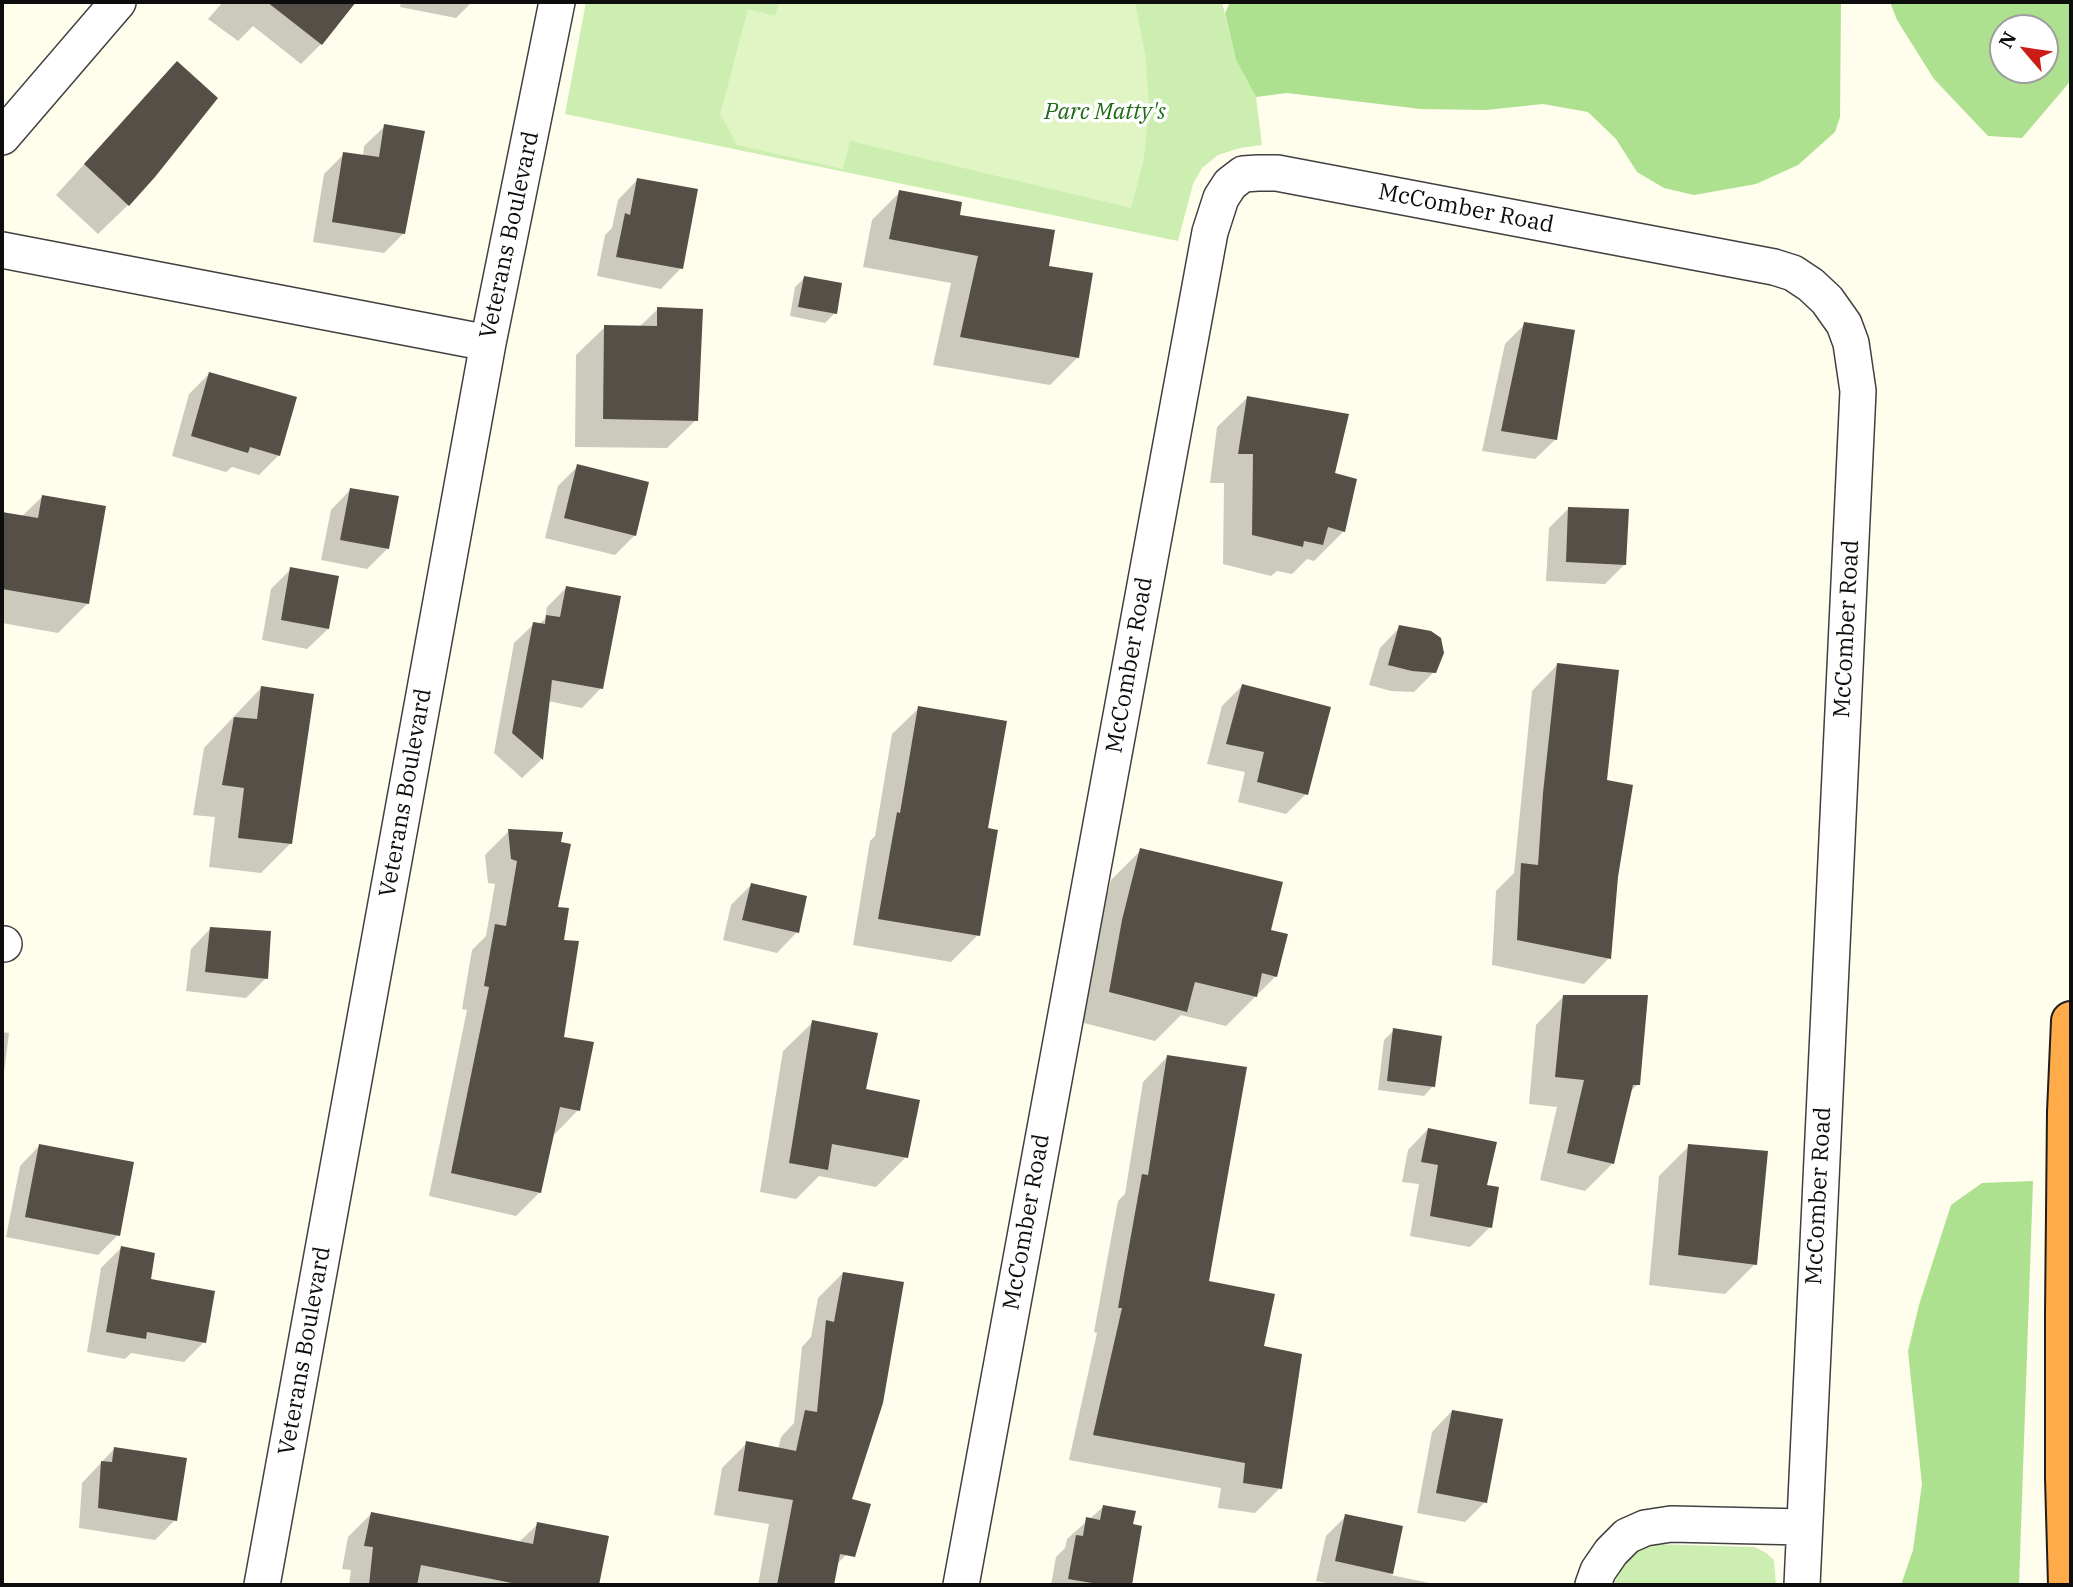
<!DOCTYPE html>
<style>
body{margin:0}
#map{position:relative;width:2073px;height:1587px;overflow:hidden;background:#fffdec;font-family:"IBM Plex Serif",serif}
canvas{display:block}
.frame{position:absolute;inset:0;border:4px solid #0d0d0d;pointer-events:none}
.north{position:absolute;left:1989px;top:14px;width:70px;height:70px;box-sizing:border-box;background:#fff;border:2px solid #9e9e9e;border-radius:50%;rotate:299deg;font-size:19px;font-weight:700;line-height:28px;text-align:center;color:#0d0d0d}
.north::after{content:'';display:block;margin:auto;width:24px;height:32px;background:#cb1c16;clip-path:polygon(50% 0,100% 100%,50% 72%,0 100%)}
</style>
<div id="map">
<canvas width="2073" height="1587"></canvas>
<div class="frame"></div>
<div class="north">N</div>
</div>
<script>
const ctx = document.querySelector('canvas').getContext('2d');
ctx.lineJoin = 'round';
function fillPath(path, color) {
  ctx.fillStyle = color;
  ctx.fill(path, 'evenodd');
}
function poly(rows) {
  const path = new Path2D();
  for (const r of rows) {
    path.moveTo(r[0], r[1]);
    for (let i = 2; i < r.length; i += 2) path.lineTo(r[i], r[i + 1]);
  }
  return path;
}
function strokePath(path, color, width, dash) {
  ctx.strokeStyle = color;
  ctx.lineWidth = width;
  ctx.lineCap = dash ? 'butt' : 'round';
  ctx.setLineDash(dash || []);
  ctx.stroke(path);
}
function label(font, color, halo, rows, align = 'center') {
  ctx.font = font + ' "IBM Plex Serif",serif';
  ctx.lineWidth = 7;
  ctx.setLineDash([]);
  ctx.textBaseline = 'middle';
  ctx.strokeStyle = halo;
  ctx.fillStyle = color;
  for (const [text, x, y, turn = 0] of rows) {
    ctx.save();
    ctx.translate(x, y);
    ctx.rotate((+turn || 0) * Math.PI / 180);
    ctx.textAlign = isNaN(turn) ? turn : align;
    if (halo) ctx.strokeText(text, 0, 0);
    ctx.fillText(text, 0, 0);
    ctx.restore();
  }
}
const green = poly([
 [586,2,1222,2,1236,60,1256,97,1262,145,1240,148,1218,155,1202,168,1193,184,1178,241,565,114],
 [1653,1544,1754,1547,1765,1552,1774,1560,1776,1585,1613,1585,1626,1561,1638,1548]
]);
const forest = poly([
 [1230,2,1841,2,1840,117,1835,132,1798,165,1756,184,1694,195,1664,188,1637,172,1616,139,1588,112,1543,104,1486,110,1421,109,1287,93,1256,97,1236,60,1225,13],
 [1890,2,2071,2,2071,78,2068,84,2022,138,1988,136,1934,79,1897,20],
 [2003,28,2045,28,2045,70,2003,70],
 [2033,1181,2019,1585,1901,1585,1913,1550,1922,1484,1908,1351,1919,1305,1951,1205,1982,1183]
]);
const pitch = poly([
 [779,2,1135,2,1146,58,1149,105,1144,159,1131,208,850,141,843,169,737,145,720,114,748,9,775,16]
]);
const shadow = poly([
 [223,2,354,2,321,44,301,64,253,26,238,41,208,19],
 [401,2,472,2,456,18,400,7],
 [177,63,128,205,98,234,56,195],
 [385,126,404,233,384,253,313,242,324,174,344,154,363,157,364,146],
 [638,179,681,268,661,289,597,276,605,235,612,228,618,200],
 [900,192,958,216,1047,267,1078,357,1050,385,933,365,951,283,863,267,872,220],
 [804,278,835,313,825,323,790,316,795,287],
 [658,309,696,420,667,448,575,447,576,355,605,327,639,327],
 [1525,324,1556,439,1535,459,1482,451,1505,344],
 [209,374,279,455,259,475,232,467,226,472,172,456,189,394],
 [1247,398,1333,475,1344,531,1314,561,1307,559,1292,574,1277,571,1271,576,1223,564,1224,483,1210,483,1217,427],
 [578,466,635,535,615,555,545,538,558,486],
 [351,489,387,549,367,569,321,560,331,510],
 [42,497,88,603,58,633,2,623,2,514,21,517],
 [1569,508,1625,564,1605,584,1546,581,1549,528],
 [291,569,328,629,307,649,262,640,271,589],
 [566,588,601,688,582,708,548,701,541,760,522,778,494,753,514,643,534,624,539,624,545,619,547,607],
 [1400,627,1434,672,1414,692,1391,691,1369,685,1380,648],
 [1557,665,1605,782,1616,877,1609,958,1584,984,1492,965,1496,891,1514,873,1532,691],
 [1242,686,1306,794,1286,814,1238,802,1245,772,1207,764,1222,706],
 [261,688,291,843,261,873,209,867,215,817,193,815,204,748],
 [919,708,986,829,978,935,951,962,853,945,870,841,875,836,892,734],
 [509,831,556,908,562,941,562,1038,578,1110,555,1134,553,1134,540,1192,516,1216,429,1196,467,1010,462,1009,472,950,486,936,495,884,488,883,485,855],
 [1141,850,1269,931,1276,976,1226,1026,1181,1015,1155,1041,1080,1022,1093,951,1111,880],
 [751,885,797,932,777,953,723,940,731,905],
 [211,928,266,978,246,998,186,991,191,949],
 [1563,997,1638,1084,1629,1093,1612,1164,1585,1191,1540,1180,1557,1107,1529,1104,1536,1025],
 [813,1022,864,1090,906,1157,876,1187,819,1176,796,1199,760,1192,783,1051],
 [1394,1030,1433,1086,1424,1096,1378,1090,1384,1040],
 [2,1032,9,1033,2,1088],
 [1168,1056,1207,1282,1262,1348,1280,1488,1255,1513,1218,1508,1221,1488,1069,1460,1097,1333,1094,1332,1118,1201,1125,1194,1143,1082],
 [1428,1129,1485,1187,1490,1227,1470,1247,1410,1236,1419,1184,1402,1182,1408,1150],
 [40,1145,118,1235,98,1255,6,1237,20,1166],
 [1689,1146,1755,1264,1725,1294,1649,1285,1659,1176],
 [121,1248,204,1342,184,1362,131,1353,125,1359,87,1352,101,1268],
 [843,1273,850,1500,857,1544,832,1569,820,1567,817,1585,758,1585,769,1524,714,1515,722,1468,747,1443,778,1449,781,1437,794,1423,802,1347,811,1337,818,1298],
 [1452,1411,1485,1502,1465,1522,1417,1513,1432,1432],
 [114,1449,175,1520,155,1540,79,1528,82,1483],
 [1103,1507,1131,1526,1140,1527,1130,1585,1051,1585,1056,1557,1065,1548,1067,1539],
 [371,1514,518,1543,538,1524,607,1538,598,1585,349,1585,351,1570,342,1569,348,1537],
 [1346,1516,1401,1528,1391,1575,1439,1585,1337,1585,1316,1581,1326,1536]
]);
const building = poly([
 [267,2,356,2,322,45],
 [177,61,218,98,155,177,129,206,84,164],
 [384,124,425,131,405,234,332,222,343,152,379,157],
 [637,178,698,189,683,269,616,257,625,213,630,215],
 [899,190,962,202,960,215,1055,230,1049,266,1093,273,1079,358,960,337,978,256,889,239],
 [804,276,842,283,837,314,798,307],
 [657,307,703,309,698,421,603,419,604,325,657,326],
 [1524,322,1575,330,1557,440,1501,431],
 [209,372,297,397,280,456,250,447,248,453,191,436],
 [1247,396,1349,414,1335,473,1357,479,1345,532,1328,527,1323,545,1304,541,1303,547,1252,535,1253,454,1238,454],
 [577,464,649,482,636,536,564,518],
 [350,488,399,496,389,549,340,540],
 [42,495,106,506,89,604,2,589,2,512,38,518],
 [1568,507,1629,509,1626,565,1566,562],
 [290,567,339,576,329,629,281,620],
 [566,586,621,596,603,689,552,680,543,760,512,733,533,622,545,624,546,615,560,617],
 [1399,625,1431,631,1441,638,1444,653,1436,673,1412,671,1388,665],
 [1557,663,1619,670,1607,780,1633,785,1618,877,1611,959,1517,940,1521,863,1538,865,1543,793],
 [1242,684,1331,707,1308,795,1257,782,1264,752,1226,744],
 [261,686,314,694,292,844,238,838,244,788,222,785,234,717,257,719],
 [918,706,1007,721,988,828,998,830,980,936,878,919,897,812,900,813],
 [508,829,563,832,561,842,571,844,558,907,569,908,564,940,579,941,564,1037,594,1042,580,1111,560,1107,541,1193,451,1173,489,987,484,986,495,924,506,926,517,861,511,859],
 [1140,848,1283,882,1271,930,1288,934,1277,977,1262,973,1257,997,1195,982,1187,1012,1109,992,1122,920],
 [751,883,807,896,799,933,742,920],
 [210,927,271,931,268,979,205,972],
 [1563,995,1648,995,1640,1085,1633,1085,1614,1164,1567,1153,1584,1080,1555,1077],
 [812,1020,878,1033,866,1089,920,1100,908,1158,832,1144,828,1170,789,1163],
 [1393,1028,1442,1036,1435,1087,1387,1081],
 [1167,1055,1247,1067,1209,1281,1275,1294,1264,1346,1302,1354,1282,1489,1243,1483,1245,1463,1093,1435,1122,1308,1118,1308,1142,1174,1148,1175],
 [1428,1128,1497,1142,1487,1185,1499,1187,1492,1228,1430,1216,1438,1165,1421,1162],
 [39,1144,134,1162,120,1236,25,1217],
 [1688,1144,1768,1151,1757,1265,1678,1255],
 [121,1246,155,1253,151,1279,215,1291,206,1343,147,1332,146,1339,106,1332],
 [843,1272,904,1282,883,1403,852,1499,871,1504,855,1557,840,1554,834,1585,777,1585,793,1500,738,1491,746,1441,796,1451,805,1410,817,1412,826,1320,834,1322],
 [1452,1410,1503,1419,1487,1503,1436,1493],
 [114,1447,187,1458,177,1521,98,1508,101,1461,112,1462],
 [1103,1505,1136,1511,1133,1524,1142,1526,1132,1585,1104,1585,1068,1579,1076,1535,1083,1536,1086,1517,1100,1520],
 [371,1512,533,1544,537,1522,609,1536,599,1585,522,1585,421,1565,417,1585,369,1585,373,1547,364,1546],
 [1345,1514,1403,1526,1393,1574,1335,1561]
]);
const street = poly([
 [2,137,118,2],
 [2,250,488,343],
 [2,944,4,944],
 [262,1585,488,343,557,2],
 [961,1585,1210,232,1221,198,1230,184,1243,174,1258,173,1277,173,1774,267,1793,273,1811,285,1827,300,1844,324,1851,343,1858,391,1802,1585],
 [1593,1585,1598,1571,1611,1552,1627,1536,1645,1528,1671,1524,1803,1527]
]);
const highway = poly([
 [2068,1585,2065,1478,2065,1313,2067,1112,2071,1021]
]);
const parkNames = [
 ["Parc Matty's",1105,112]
];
const streetNames = [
 ["McComber Road",1466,209,11],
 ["Veterans Boulevard",510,235,-78],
 ["McComber Road",1847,629,-87],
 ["McComber Road",1130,665,-80],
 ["Veterans Boulevard",406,793,-80],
 ["McComber Road",1819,1196,-87],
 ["McComber Road",1027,1222,-80],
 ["Veterans Boulevard",305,1351,-80]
];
fillPath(green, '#cceeb1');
fillPath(forest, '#ade08f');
fillPath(pitch, '#e0f4c4');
fillPath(shadow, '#0003');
fillPath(building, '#564f48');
strokePath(street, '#404040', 38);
strokePath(highway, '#1e1e1e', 42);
strokePath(street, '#fff', 35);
strokePath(highway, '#ffab4a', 38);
label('italic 23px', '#216b16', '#fff', parkNames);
label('23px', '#0d0d0d', '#fff', streetNames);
</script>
